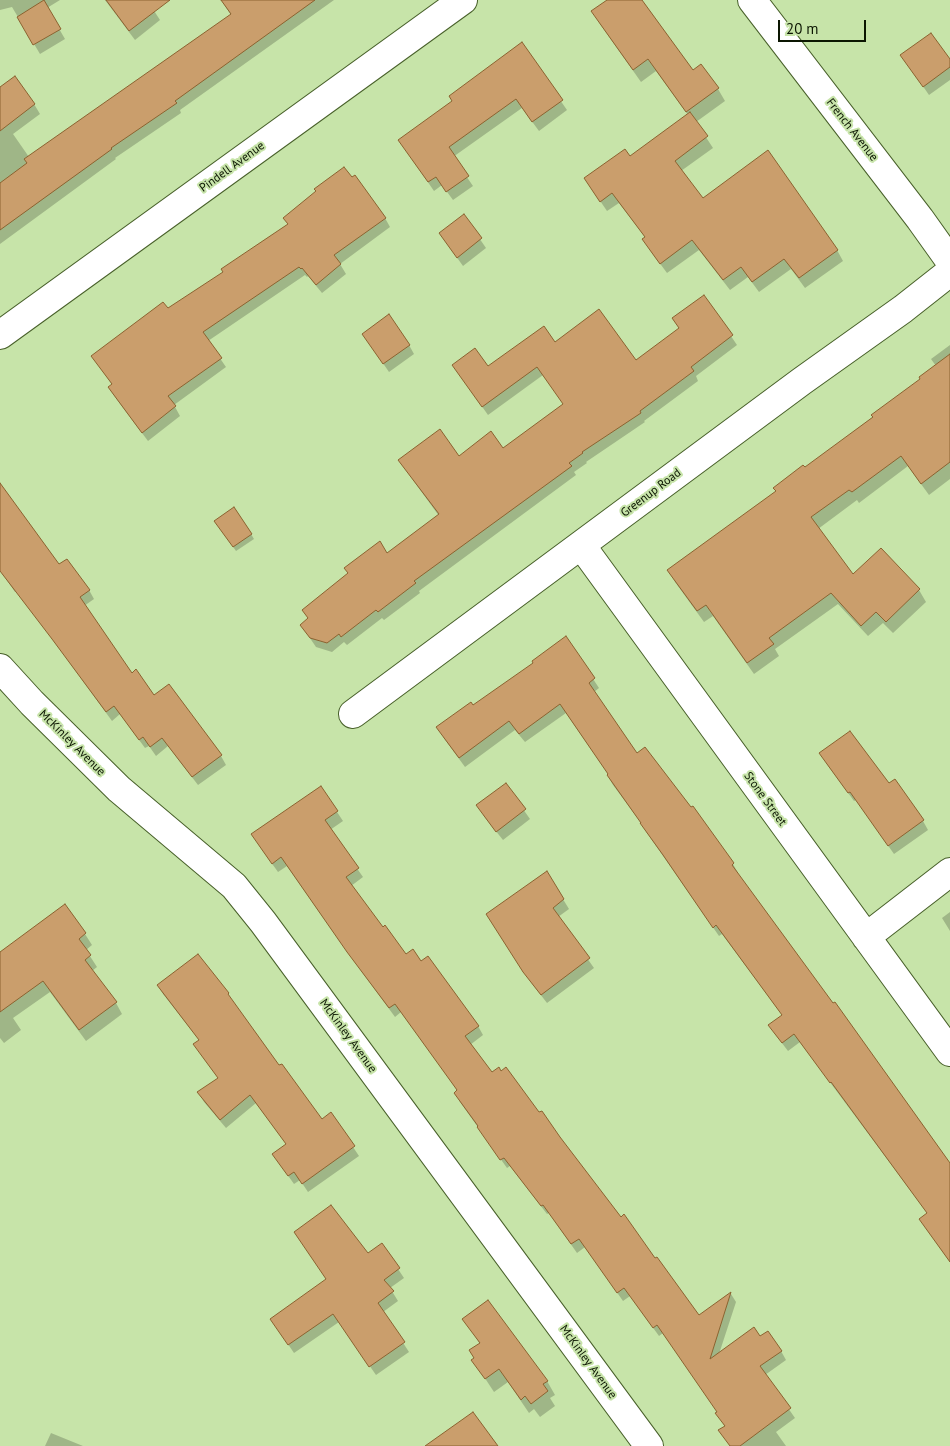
<!DOCTYPE html>
<style>
body{margin:0}
#map{position:relative;width:950px;height:1446px;overflow:hidden;background:#c7e4a9;font-family:"PT Sans",sans-serif}
canvas{display:block}
.scale{position:absolute;left:778px;top:20px;width:88px;height:22px;box-sizing:border-box;border:2px solid #0c1602;border-top:0;padding-left:6px;font-size:15px;line-height:18px;white-space:nowrap;color:#0c1602;-webkit-text-stroke:4px #c7e4a9;paint-order:stroke}
</style>
<div id="map">
<canvas width="950" height="1446"></canvas>
<div class="scale">20 m</div>
</div>
<script>
const ctx = document.querySelector('canvas').getContext('2d');
ctx.lineJoin = 'round';
function fillPath(path, color) {
  ctx.fillStyle = color;
  ctx.fill(path, 'evenodd');
}
function poly(rows) {
  const path = new Path2D();
  for (const r of rows) {
    path.moveTo(r[0], r[1]);
    for (let i = 2; i < r.length; i += 2) path.lineTo(r[i], r[i + 1]);
  }
  return path;
}
function strokePath(path, color, width, dash) {
  ctx.strokeStyle = color;
  ctx.lineWidth = width;
  ctx.lineCap = dash ? 'butt' : 'round';
  ctx.setLineDash(dash || []);
  ctx.stroke(path);
}
function label(font, color, halo, rows, align = 'center') {
  ctx.font = font + ' "PT Sans",sans-serif';
  ctx.lineWidth = 4;
  ctx.setLineDash([]);
  ctx.textBaseline = 'middle';
  ctx.strokeStyle = halo;
  ctx.fillStyle = color;
  for (const [text, x, y, turn = 0] of rows) {
    ctx.save();
    ctx.translate(x, y);
    ctx.rotate((+turn || 0) * Math.PI / 180);
    ctx.textAlign = isNaN(turn) ? turn : align;
    if (halo) ctx.strokeText(text, 0, 0);
    ctx.fillText(text, 0, 0);
    ctx.restore();
  }
}
const shadow = poly([
 [0,0,60,0,47,8,65,39,40,54,12,7,0,10],
 [105,0,147,0,160,20,135,40],
 [221,0,334,0,180,110,181,113,115,158,116,159,0,244,0,88,34,104,40,114,13,134,29,157,231,15],
 [606,0,641,0,692,72,718,89,725,101,696,122,713,148,681,171,702,200,837,250,843,261,805,288,791,269,759,292,748,277,730,290,699,250,667,273,650,250,644,240,646,238,619,203,607,211,592,189,629,158,688,115,656,71,641,82,600,24,593,11,606,2],
 [521,44,567,110,539,131,522,108,453,157,473,186,453,200,442,185,434,191,405,149,454,101],
 [902,56,950,61,950,80,929,95],
 [464,216,486,248,463,266,440,234],
 [385,218,390,227,340,264,346,274,322,293,308,276,307,277,305,275,208,341,226,367,174,405,180,416,148,441,115,397,109,388,113,386,93,357,168,310],
 [704,296,737,345,696,376,698,381,644,421,645,422,586,462,587,463,574,472,576,475,419,591,420,593,384,620,382,618,347,645,344,642,332,652,316,647,301,625,309,619,303,610,387,555,439,516,405,469,400,461,459,457,503,450,564,404,543,375,488,415,459,374,488,368,555,344,636,362,680,329,673,319],
 [363,334,409,345,414,354,389,372],
 [950,345,950,479,929,495,908,466,859,503,857,500,818,529,853,576,881,549,919,590,926,602,893,633,883,623,868,636,838,604,775,649,779,656,754,674,713,616,704,622,675,582,668,570,777,491,922,379,936,366,931,359],
 [0,485,59,566,89,590,94,599,84,606,131,674,154,697,221,756,226,765,198,785,168,746,156,756,149,746,145,748,120,714,112,721,59,648,16,591,15,592,0,570],
 [218,525,251,534,254,539,236,551],
 [566,638,599,688,594,692,637,755,733,864,738,873,737,874,950,1164,950,1262,926,1228,928,1214,800,1042,788,1051,775,1034,783,1016,722,934,719,936,647,833,642,824,613,785,608,776,609,775,566,713,525,742,515,730,465,767,443,737,473,707,534,663],
 [826,763,888,785,923,821,928,830,894,854,856,800,854,801],
 [506,785,530,819,503,840,483,815],
 [321,788,343,821,330,830,363,877,351,886,382,929,406,956,421,962,478,1026,483,1035,470,1045,492,1074,539,1114,699,1317,731,1294,736,1302,719,1354,760,1338,781,1351,786,1360,765,1375,795,1418,776,1432,786,1446,730,1446,720,1430,725,1427,717,1413,718,1412,663,1333,659,1336,630,1296,623,1301,585,1247,577,1253,549,1213,547,1214,510,1166,507,1168,460,1102,455,1093,458,1091,401,1012,395,1017,354,961,287,866,278,872,258,844],
 [547,873,569,909,558,917,594,968,547,1003,530,981,493,924],
 [65,906,85,934,92,945,86,950,97,967,92,971,116,1003,122,1014,86,1041,50,992,13,1018,21,1030,4,1043,0,1038,0,954],
 [950,912,950,931,942,918],
 [158,986,279,1067,322,1121,331,1114,359,1156,308,1192,300,1180,294,1184,279,1163,287,1145,256,1103,226,1128,204,1102,199,1093,219,1079,200,1053,200,1041,163,994],
 [382,1245,404,1278,390,1288,398,1301,383,1312,409,1352,376,1375,339,1322,294,1353,271,1319],
 [464,1319,547,1381,555,1395,550,1398,555,1406,540,1417,534,1409,529,1413,508,1382,494,1392,473,1360,475,1359,480,1344],
 [51,1433,83,1446,45,1446]
]);
const building = poly([
 [44,0,61,29,33,45,17,17,44,0],
 [106,0,170,0,129,31,106,0],
 [221,0,315,0,175,101,177,103,111,148,112,149,0,230,0,183,27,163,24,159,231,14,221,0],
 [607,0,642,0,693,70,701,64,719,88,686,112,648,59,633,70,591,11,607,0],
 [931,33,950,59,950,67,923,87,900,55,931,33],
 [522,42,563,100,532,122,516,99,449,147,469,176,446,192,436,177,428,182,398,140,452,101,449,96,522,42],
 [15,76,35,104,0,131,0,87,15,76],
 [690,112,708,136,675,161,703,198,768,150,838,250,799,278,784,259,752,282,741,267,723,280,692,240,660,264,642,239,645,237,612,193,600,202,584,178,625,149,630,156,690,112],
 [344,167,352,177,355,175,386,218,334,255,341,264,316,285,302,268,301,269,299,267,203,332,222,358,168,396,176,406,142,433,108,387,112,384,91,356,163,302,168,308,223,272,221,269,288,224,283,218,316,191,314,189,344,167],
 [464,214,482,238,457,258,439,233,464,214],
 [704,295,733,335,691,367,694,371,640,411,641,413,582,452,583,453,569,463,572,466,414,581,416,583,378,612,376,610,341,637,339,634,327,643,310,638,300,625,308,618,302,610,348,573,344,568,380,541,387,553,439,514,398,460,440,429,459,456,491,431,503,448,563,404,537,367,482,407,452,365,475,348,488,366,544,326,555,342,599,309,636,360,679,328,672,318,704,295],
 [389,314,410,345,383,364,362,334,389,314],
 [950,354,950,462,921,484,901,456,852,492,849,490,811,517,853,574,881,548,920,589,886,622,876,612,861,626,831,593,769,638,774,644,747,663,706,605,697,611,667,570,776,491,773,488,803,465,805,467,873,417,871,415,920,379,919,377,950,354],
 [0,483,59,564,67,559,90,590,80,597,132,673,136,669,154,695,169,684,222,755,192,777,162,738,150,747,143,737,139,740,114,706,106,712,52,639,0,571,0,483],
 [234,507,252,534,233,547,214,521,234,507],
 [566,636,595,678,589,683,637,753,645,747,691,807,693,806,734,863,732,865,833,1003,835,1002,950,1163,950,1262,919,1219,927,1213,831,1082,830,1083,794,1034,782,1043,768,1025,782,1015,716,925,713,928,663,855,640,823,641,823,607,775,608,774,560,704,519,734,509,721,459,758,436,727,471,702,473,705,533,663,532,661,566,636],
 [850,731,889,783,895,779,924,820,888,846,850,792,848,793,819,753,850,731],
 [506,783,526,809,496,832,476,805,506,783],
 [321,786,338,811,325,820,359,868,346,877,383,927,385,925,406,954,413,949,421,961,428,956,479,1026,465,1036,492,1072,499,1067,501,1071,506,1067,539,1112,542,1111,560,1137,621,1217,624,1214,655,1258,657,1257,699,1315,731,1292,710,1359,754,1327,760,1336,768,1331,782,1351,760,1366,791,1408,740,1446,730,1446,718,1430,725,1426,715,1413,717,1412,657,1325,653,1328,624,1288,617,1293,579,1239,571,1244,543,1205,541,1206,504,1158,500,1160,477,1127,478,1126,454,1093,457,1090,395,1004,389,1008,347,952,281,857,272,864,251,834,321,786],
 [547,871,564,899,553,908,590,958,541,995,523,972,486,914,547,871],
 [65,904,86,933,79,939,91,955,85,960,117,1002,79,1030,43,981,0,1012,0,952,65,904],
 [198,954,229,993,228,994,279,1065,282,1064,322,1119,331,1112,355,1146,302,1184,294,1172,288,1176,272,1154,286,1144,250,1095,220,1120,197,1092,218,1078,193,1044,199,1040,157,985,198,954],
 [331,1205,368,1253,382,1243,400,1268,384,1280,394,1291,378,1303,405,1342,369,1367,333,1314,288,1345,270,1319,326,1279,294,1232,331,1205],
 [488,1300,548,1381,543,1384,548,1391,531,1404,525,1396,521,1400,499,1369,485,1379,471,1360,474,1358,469,1350,480,1343,462,1319,488,1300],
 [473,1412,498,1446,425,1446,473,1412]
]);
const minor = poly([
 [752,0,920,219,950,261],
 [0,335,463,0],
 [581,545,950,1052],
 [0,668,32,703,119,789,234,886,263,922,649,1446],
 [353,714,802,381,903,309,950,272],
 [866,937,950,872]
]);
const streetNames = [
 ["French Avenue",852,130,52],
 ["Pindell Avenue",232,167,-36],
 ["Greenup Road",651,493,-37],
 ["McKinley Avenue",72,743,45],
 ["Stone Street",765,799,54],
 ["McKinley Avenue",348,1036,54],
 ["McKinley Avenue",588,1362,54]
];
fillPath(shadow, '#0003');
fillPath(building, '#ca9e6c');
strokePath(building, '#8b6230', 1);
strokePath(minor, '#48602a', 30);
strokePath(minor, '#fff', 28);
label('12px', '#0c1602', '#c7e4a9', streetNames);
</script>
